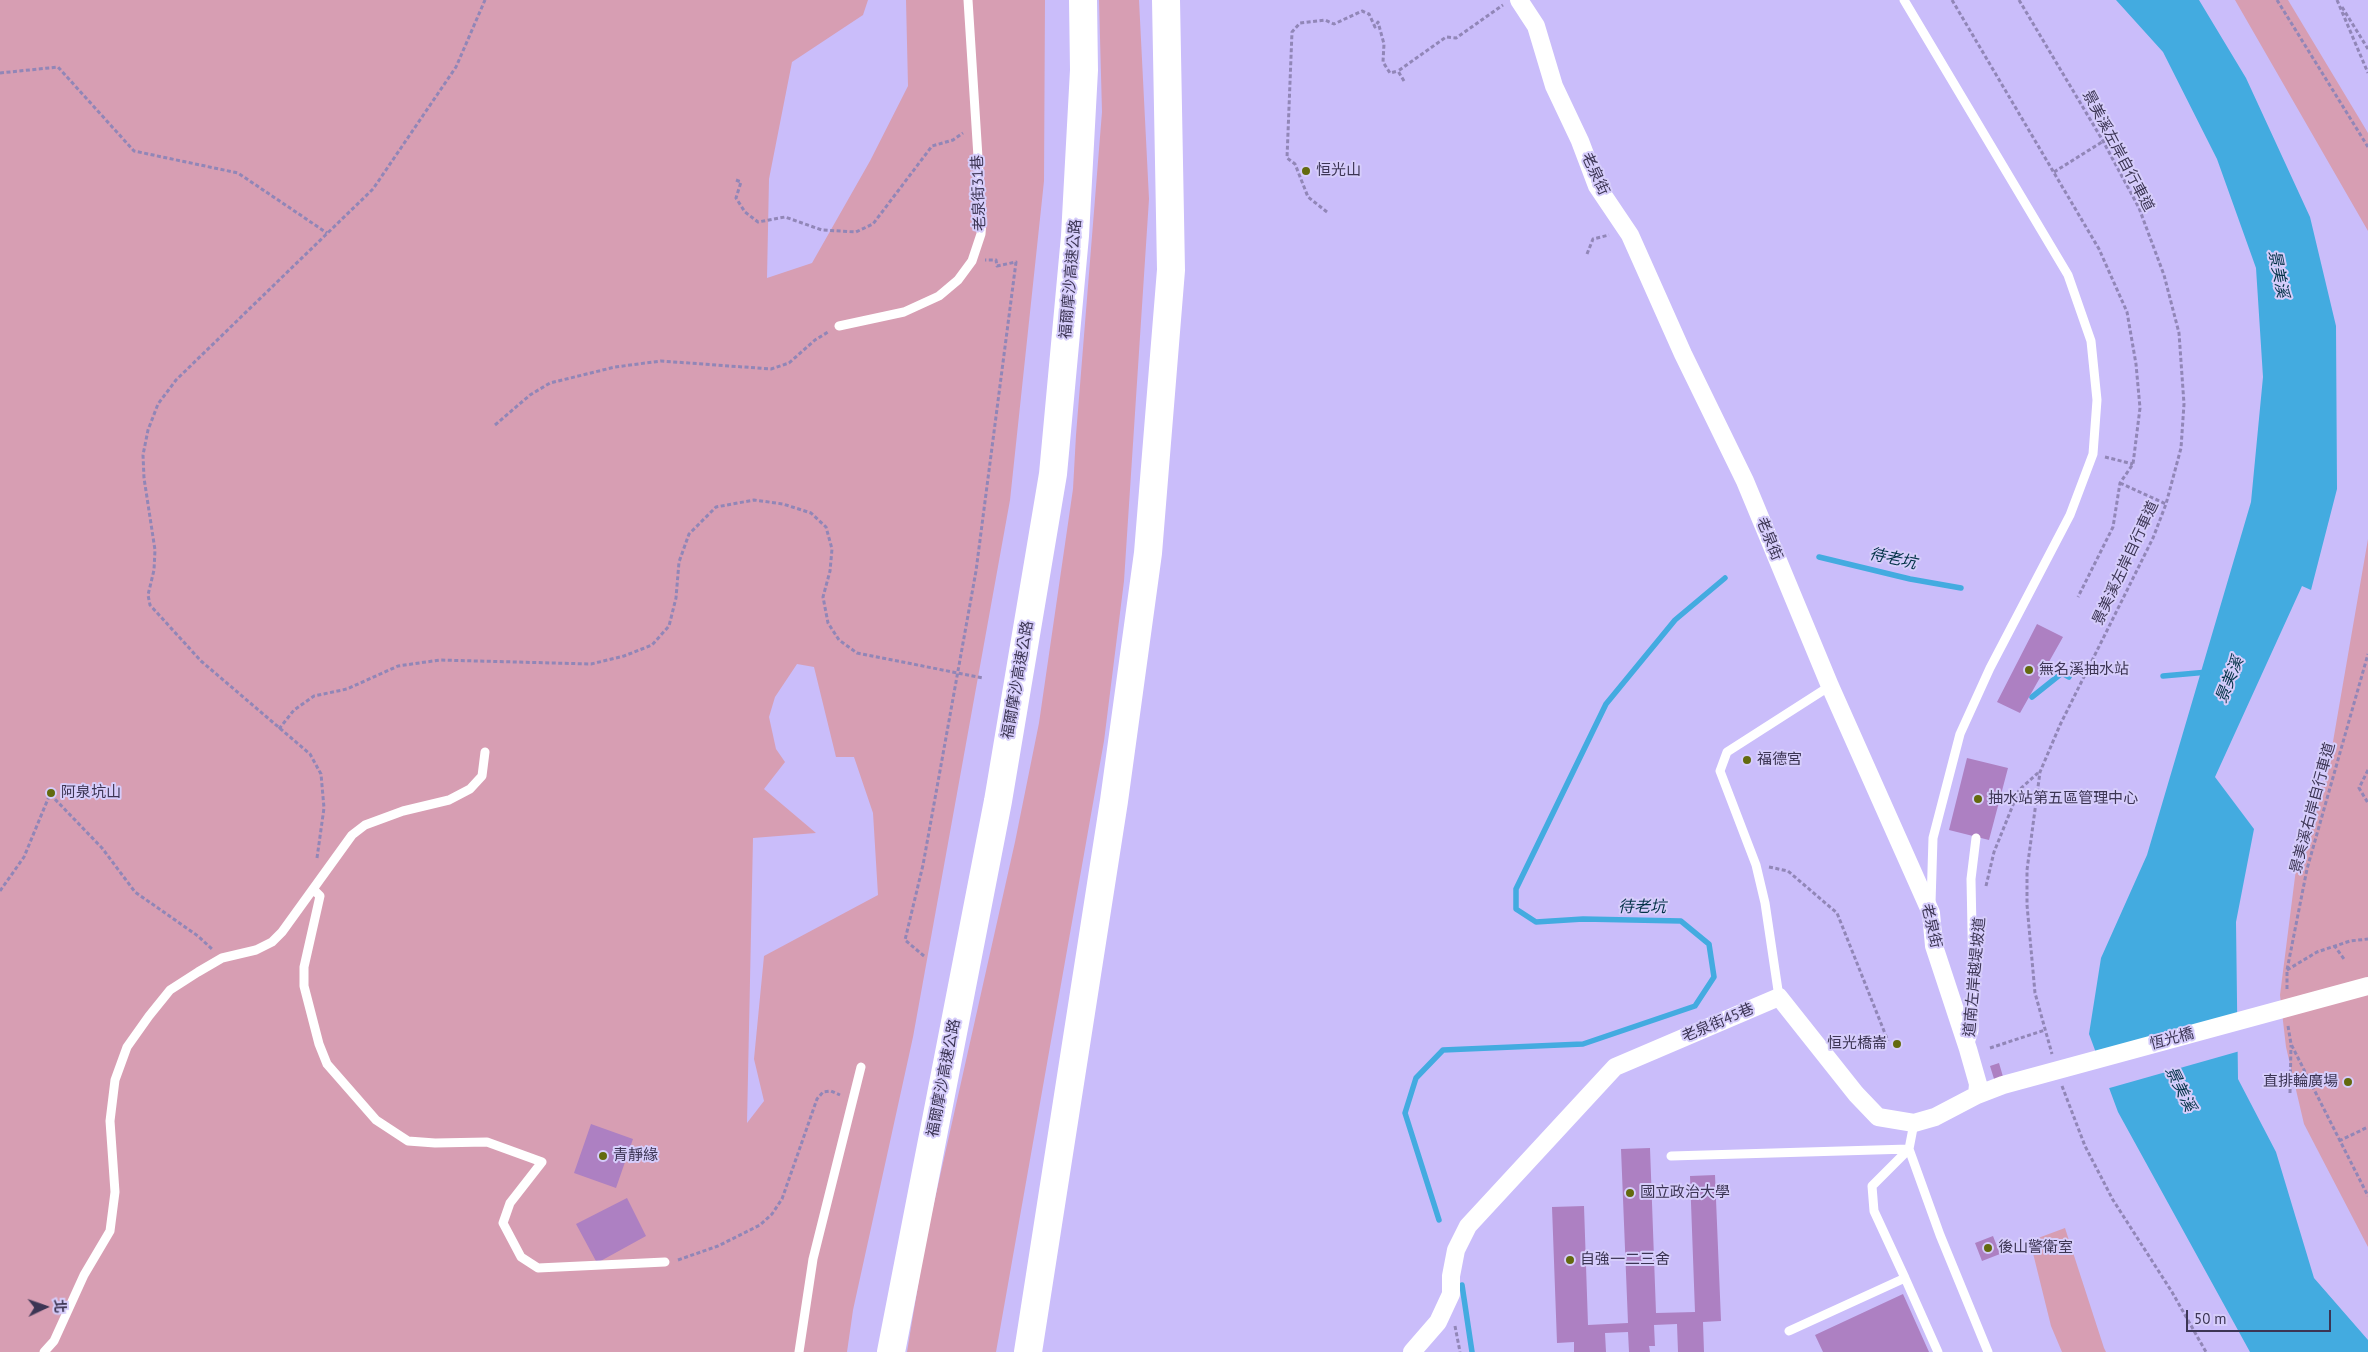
<!DOCTYPE html>
<meta charset="utf-8">
<style>
body{margin:0}
#map{position:relative;width:2368px;height:1352px;overflow:hidden;background:#cabdfa;font-family:"PT Sans","Noto Sans TC",sans-serif}
canvas{display:block}
.north{position:absolute;left:20px;top:1282px;width:50px;height:50px;-webkit-text-stroke:4px #d6cdfb;paint-order:stroke;rotate:87deg;font-size:14px;font-weight:700;line-height:20px;text-align:center;color:#3c3554}
.north::after{content:'';display:block;margin:auto;width:18px;height:22px;background:#3c3554;clip-path:polygon(50% 0,100% 100%,50% 72%,0 100%)}
.scale{position:absolute;left:2186px;top:1310px;width:145px;height:22px;box-sizing:border-box;border:2px solid #3c3554;border-top:0;padding-left:6px;font-size:15px;line-height:18px;white-space:nowrap;color:#3c3554;-webkit-text-stroke:4px #d6cdfb;paint-order:stroke}
</style>
<div id="map">
<canvas width="2368" height="1352"></canvas>
<div class="north">北</div>
<div class="scale">50 m</div>
</div>
<script>
const ctx = document.querySelector('canvas').getContext('2d');
ctx.lineJoin = 'round';
function fillPath(path, color) {
  ctx.fillStyle = color;
  ctx.fill(path, 'evenodd');
}
function poly(rows) {
  const path = new Path2D();
  for (const r of rows) {
    path.moveTo(r[0], r[1]);
    for (let i = 2; i < r.length; i += 2) path.lineTo(r[i], r[i + 1]);
  }
  return path;
}
function strokePath(path, color, width, dash) {
  ctx.strokeStyle = color;
  ctx.lineWidth = width;
  ctx.lineCap = dash ? 'butt' : 'round';
  ctx.setLineDash(dash || []);
  ctx.stroke(path);
}
function label(font, color, halo, rows, align = 'center') {
  ctx.font = font + ' "PT Sans","Noto Sans TC",sans-serif';
  ctx.lineWidth = 4;
  ctx.setLineDash([]);
  ctx.textBaseline = 'middle';
  ctx.strokeStyle = halo;
  ctx.fillStyle = color;
  for (const [text, x, y, turn = 0] of rows) {
    ctx.save();
    ctx.translate(x, y);
    ctx.rotate((+turn || 0) * Math.PI / 180);
    ctx.textAlign = isNaN(turn) ? turn : align;
    if (halo) ctx.strokeText(text, 0, 0);
    ctx.fillText(text, 0, 0);
    ctx.restore();
  }
}
const green = poly([
 [0,0,868,0,863,15,792,62,769,179,767,278,812,263,870,161,908,86,906,0,1045,0,1044,181,1010,500,913,1037,853,1310,847,1352,0,1352],
 [797,664,814,667,836,757,854,757,873,813,878,895,764,956,754,1059,764,1101,747,1123,753,838,816,833,764,789,785,762,776,749,769,717,775,697],
 [1099,0,1139,0,1149,199,1124,581,1104,741,996,1352,907,1352,925,1243,1015,842,1039,723,1073,489,1076,435,1102,112],
 [2235,0,2288,0,2368,133,2368,231],
 [2368,539,2368,1247,2304,1124,2286,1047,2280,995,2296,869,2330,759],
 [2065,1228,2104,1348,2106,1352,2062,1352,2051,1326,2030,1241]
]);
const water = poly([
 [2116,0,2199,0,2246,78,2310,217,2336,326,2337,489,2311,590,2302,586,2215,777,2254,829,2236,922,2238,1079,2276,1152,2314,1278,2368,1340,2368,1352,2250,1352,2118,1112,2089,1034,2101,958,2147,855,2251,502,2263,377,2256,268,2217,159,2163,52]
]);
const pier = poly([
 [2240,1013,2240,1051,2106,1089,2094,1056]
]);
const stream = poly([
 [1819,557,1910,579,1961,588],
 [2163,676,2208,672],
 [2032,697,2062,673,2069,677],
 [1439,1220,1405,1113,1416,1078,1443,1050,1583,1044,1695,1006,1714,977,1709,944,1681,921,1583,919,1536,922,1516,909,1516,889,1606,704,1675,620,1725,578],
 [1462,1285,1472,1352]
]);
const building = poly([
 [2037,624,2063,637,2020,713,1997,702],
 [1967,758,2008,768,1989,840,1949,830],
 [1999,1063,2004,1080,1995,1082,1990,1066],
 [591,1124,633,1139,616,1188,574,1173],
 [1650,1148,1656,1313,1695,1312,1690,1176,1715,1175,1721,1321,1703,1322,1704,1352,1678,1352,1677,1324,1654,1325,1655,1346,1649,1346,1650,1352,1629,1352,1628,1332,1605,1333,1606,1352,1574,1352,1574,1342,1557,1343,1552,1207,1584,1206,1588,1325,1628,1323,1621,1149],
 [627,1198,646,1236,597,1263,576,1224],
 [1993,1236,2000,1254,1982,1261,1975,1243],
 [1903,1294,1929,1352,1823,1352,1815,1335]
]);
const path = poly([
 [1952,0,2099,249,2127,312,2136,364,2140,408,2133,464,2120,483,2113,527,2078,597],
 [2019,0,2103,141,2139,208,2164,275,2179,333,2184,404,2181,448,2166,504,2153,538,2060,725,2040,772,2027,870,2027,905,2035,993,2052,1054],
 [2277,0,2368,147],
 [2337,0,2368,73],
 [2342,7,2368,49],
 [0,73,58,67,134,151,238,173,327,233],
 [1404,81,1398,71,1446,37,1456,38,1503,5],
 [2054,172,2118,132],
 [736,180,741,182,736,198,745,212,758,222,785,217,822,230,856,232,873,224,932,146,953,140,963,133],
 [1327,212,1308,197,1295,164,1287,158,1292,32,1300,23,1325,20,1334,24,1362,11,1369,14,1375,27,1378,22,1384,44,1383,62,1390,73,1398,71],
 [1587,254,1593,239,1609,235],
 [495,425,530,395,550,383,615,367,661,361,771,369,789,363,815,340,828,332],
 [2105,457,2133,464],
 [2120,483,2166,504],
 [279,729,294,710,314,696,347,689,398,666,440,660,591,664,624,656,652,645,669,626,676,598,679,562,689,534,716,507,754,500,783,504,811,513,826,527,832,549,830,571,823,597,828,623,839,640,857,653,983,678],
 [2368,770,2359,788,2368,803],
 [317,858,324,808,321,774,310,754,201,661,150,605,148,595,154,570,155,550,144,478,143,455,148,430,158,404,176,380,373,189,456,67,485,0],
 [1769,867,1788,871,1837,913,1888,1041],
 [1986,886,1994,852,2019,790,2039,772],
 [0,891,24,857,50,794,102,848,135,892,198,936,213,950],
 [2334,945,2344,959],
 [924,956,905,940,923,865,976,571,1016,262,997,266,996,260,985,260],
 [2287,970,2317,952,2350,941,2368,939],
 [2287,989,2287,970,2307,869,2368,654],
 [2288,1026,2291,1044,2368,1196],
 [1990,1048,2045,1030],
 [2062,1086,2085,1146,2113,1200,2172,1292,2206,1352],
 [2290,1093,2291,1045],
 [2339,1141,2368,1127],
 [678,1260,718,1246,760,1225,772,1214,782,1199,817,1099,823,1092,831,1091,840,1095],
 [1455,1326,1460,1352]
]);
const lane = poly([
 [1904,0,2068,275,2091,341,2097,400,2093,454,2070,515,1990,668,1960,734,1933,838,1931,903],
 [839,326,904,312,939,296,958,280,972,261,981,234,982,220,968,0],
 [313,889,320,896,304,967,304,986,319,1044,327,1064,376,1120,408,1141,435,1143,487,1142,542,1162,510,1203,503,1223,521,1257,538,1268,665,1262],
 [1779,997,1765,903,1756,865,1720,771,1727,752,1830,686],
 [1969,1046,1974,1031,1971,879,1976,838],
 [1914,1123,1909,1149,1940,1235,1988,1352],
 [1671,1156,1909,1149],
 [1905,1278,1938,1352],
 [1789,1331,1905,1278,1874,1211,1872,1186,1909,1149],
 [44,1352,54,1341,84,1275,110,1231,115,1192,110,1121,115,1080,127,1047,149,1016,170,990,198,972,222,958,256,950,272,942,282,932,352,835,365,825,403,811,449,800,470,789,482,776,485,752],
 [799,1352,813,1259,861,1067]
]);
const street = poly([
 [1519,0,1536,26,1554,86,1580,141,1597,186,1630,235,1683,354,1745,481,1830,686,1931,913,1934,946,1968,1049,1978,1084,1977,1095],
 [1412,1352,1438,1322,1451,1294,1451,1276,1456,1250,1468,1226,1615,1067,1779,997,1856,1094,1878,1117,1914,1123,1935,1117,1977,1095,2003,1085,2368,986]
]);
const highway = poly([
 [891,1352,998,801,1053,474,1075,236,1084,70,1083,0],
 [1028,1352,1114,801,1148,553,1171,270,1166,0]
]);
const markers = [
 [1306,171,5,"#636a0e"],
 [2029,670,5,"#636a0e"],
 [1747,760,5,"#636a0e"],
 [51,793,5,"#636a0e"],
 [1978,799,5,"#636a0e"],
 [1897,1044,5,"#636a0e"],
 [2348,1082,5,"#636a0e"],
 [603,1156,5,"#636a0e"],
 [1630,1193,5,"#636a0e"],
 [1988,1248,5,"#636a0e"],
 [1570,1260,5,"#636a0e"]
];
const streetNames = [
 ["景美溪左岸自行車道",2118,151,62],
 ["老泉街",1595,174,65],
 ["老泉街31巷",979,193,-92],
 ["福爾摩沙高速公路",1071,279,-85],
 ["老泉街",1769,539,68],
 ["景美溪左岸自行車道",2126,563,-65],
 ["福爾摩沙高速公路",1018,680,-80],
 ["景美溪右岸自行車道",2313,808,-75],
 ["老泉街",1931,926,77],
 ["道南左岸越堤坡道",1975,977,-85],
 ["老泉街45巷",1718,1023,-23],
 ["恆光橋",2172,1039,-15],
 ["福爾摩沙高速公路",944,1078,-79]
];
const poiNames = [
 ["恒光山",1316,171],
 ["無名溪抽水站",2039,670],
 ["福德宮",1757,760],
 ["阿泉坑山",61,793],
 ["抽水站第五區管理中心",1988,799],
 ["恒光橋崙",1887,1044,"right"],
 ["直排輪廣場",2338,1082,"right"],
 ["青靜緣",613,1156],
 ["國立政治大學",1640,1193],
 ["後山警衛室",1998,1248],
 ["自強一二三舍",1580,1260]
];
const waterNames = [
 ["景美溪",2278,274,79],
 ["待老坑",1893,559,12],
 ["景美溪",2230,680,-68],
 ["待老坑",1642,907],
 ["景美溪",2180,1089,64]
];
fillPath(green, '#d79eb3');
fillPath(water, '#43abe0');
fillPath(pier, '#cabdfa');
strokePath(stream, '#43abe0', 5.5);
fillPath(building, '#ad80c2');
strokePath(path, '#9186b7', 3, [4, 2.5]);
strokePath(lane, '#fff', 9);
strokePath(street, '#fff', 18);
strokePath(highway, '#fff', 28);
for (const [x, y, r, color] of markers) {
  const dot = new Path2D();
  dot.arc(x, y, r, 0, 2 * Math.PI);
  ctx.fillStyle = color;
  ctx.fill(dot);
  strokePath(dot, '#d6cdfb', 2);
}
label('15px', '#3c3554', '#d6cdfb', streetNames);
label('15px', '#3c3554', '#d6cdfb', poiNames, 'left');
label('italic 16px', '#033247', '#d6cdfb', waterNames);
</script>
